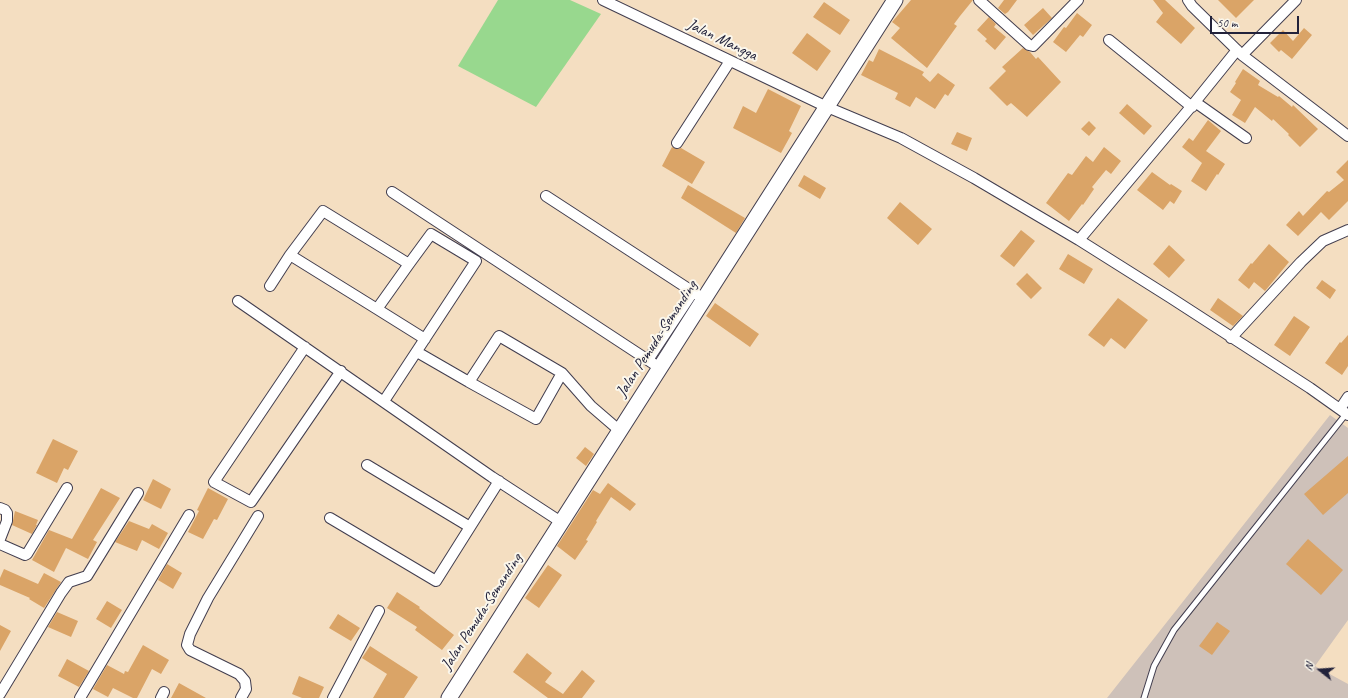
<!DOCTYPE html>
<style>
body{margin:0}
#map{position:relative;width:1348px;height:698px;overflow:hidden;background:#f4dec1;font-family:Caveat,sans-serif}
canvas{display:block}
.north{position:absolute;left:1300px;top:650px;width:40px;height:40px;-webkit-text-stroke:3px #fbf7ec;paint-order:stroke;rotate:287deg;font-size:11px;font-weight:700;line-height:16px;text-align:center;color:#22223b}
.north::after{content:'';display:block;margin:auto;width:14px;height:18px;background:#22223b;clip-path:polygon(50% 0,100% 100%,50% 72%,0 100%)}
.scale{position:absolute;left:1210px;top:16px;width:89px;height:18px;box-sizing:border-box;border:2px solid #22223b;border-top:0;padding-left:5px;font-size:12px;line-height:14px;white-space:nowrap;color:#22223b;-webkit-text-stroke:3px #fbf7ec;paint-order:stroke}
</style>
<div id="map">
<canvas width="1348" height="698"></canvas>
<div class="north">N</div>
<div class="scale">50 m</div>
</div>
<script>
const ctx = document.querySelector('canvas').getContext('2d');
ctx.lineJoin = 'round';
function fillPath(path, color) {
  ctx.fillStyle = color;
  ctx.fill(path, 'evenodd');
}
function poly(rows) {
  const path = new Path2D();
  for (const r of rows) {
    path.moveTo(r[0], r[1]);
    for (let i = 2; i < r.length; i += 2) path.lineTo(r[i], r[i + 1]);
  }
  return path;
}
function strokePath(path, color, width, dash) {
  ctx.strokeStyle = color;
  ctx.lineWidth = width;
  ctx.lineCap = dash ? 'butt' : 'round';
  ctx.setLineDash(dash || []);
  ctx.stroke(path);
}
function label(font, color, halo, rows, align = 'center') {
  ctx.font = font + ' Caveat,sans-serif';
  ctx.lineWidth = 4;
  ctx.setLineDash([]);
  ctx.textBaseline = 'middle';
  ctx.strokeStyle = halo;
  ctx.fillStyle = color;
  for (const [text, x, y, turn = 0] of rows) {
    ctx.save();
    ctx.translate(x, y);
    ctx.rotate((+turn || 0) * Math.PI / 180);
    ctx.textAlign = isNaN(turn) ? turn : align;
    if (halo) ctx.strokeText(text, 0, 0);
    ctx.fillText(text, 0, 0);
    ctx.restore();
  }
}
const industrial = poly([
 [1330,415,1348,428,1348,620,1315,666,1348,684,1348,698,1107,698]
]);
const green = poly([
 [498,0,570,0,601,14,536,107,458,66]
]);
const building = poly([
 [911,0,973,0,960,16,954,24,957,26,927,68,891,38,900,28,892,22],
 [1004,0,1017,0,1008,12,1005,14,998,8],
 [1153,0,1165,0,1195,28,1181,44,1156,22,1163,13],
 [1218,0,1254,0,1236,18],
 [824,2,850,20,840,35,813,17],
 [1043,8,1052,18,1033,35,1024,25],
 [1077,13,1092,25,1083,37,1080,35,1066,52,1053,42,1064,27,1066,28],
 [989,17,996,24,994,27,1006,37,995,50,985,41,987,39,977,30],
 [1304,28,1312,35,1292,59,1281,50,1279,52,1270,43,1283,30,1293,41],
 [807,33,831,51,817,71,792,53],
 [1023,48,1030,52,1036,59,1038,57,1061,82,1027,117,1011,103,1007,106,989,88,1006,71,1002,67],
 [879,49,924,72,922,75,930,82,938,73,955,85,948,96,945,94,935,109,916,97,910,107,895,99,898,93,861,75,869,60,873,62],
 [1243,69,1260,81,1258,85,1278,97,1279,96,1292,107,1293,105,1318,129,1300,147,1288,135,1289,134,1273,119,1272,121,1255,107,1245,123,1232,115,1241,100,1230,92,1236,83,1235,82],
 [768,89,801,106,789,131,792,133,781,153,733,128,743,106,756,113],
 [1127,104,1152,126,1144,135,1119,113],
 [1208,120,1221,131,1206,151,1225,164,1218,175,1217,174,1206,191,1191,181,1202,163,1182,147,1189,138,1193,141],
 [1089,121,1096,128,1089,136,1081,129],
 [957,132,972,138,967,151,951,144],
 [672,147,677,149,681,148,705,162,692,184,662,166],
 [1104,147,1121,161,1111,174,1106,170,1092,187,1094,189,1083,205,1082,204,1069,221,1046,203,1068,173,1072,175,1086,156,1093,162],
 [1348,160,1348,201,1329,220,1321,212,1298,236,1286,225,1299,211,1303,216,1327,191,1329,192,1344,180,1336,172],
 [1152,172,1170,185,1171,184,1182,191,1174,204,1170,201,1163,210,1137,190],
 [804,175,826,188,820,199,798,186],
 [688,185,745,218,736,233,681,198],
 [900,202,932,229,918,245,887,218],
 [1021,230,1035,241,1014,267,1000,256],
 [1269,244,1289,262,1265,291,1254,282,1249,289,1238,280,1251,263,1252,264],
 [1169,245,1185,260,1169,278,1153,264],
 [1068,254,1093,269,1084,284,1059,269],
 [1027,273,1042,288,1031,299,1016,284],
 [1322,280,1336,290,1330,299,1316,288],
 [1118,298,1148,320,1125,349,1111,338,1104,347,1088,335],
 [1218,298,1243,316,1233,326,1210,310],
 [715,303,759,334,750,347,706,316],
 [1294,316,1310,327,1290,356,1274,345],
 [1348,335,1348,366,1342,375,1325,363,1340,342,1341,343],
 [53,439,78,451,68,470,64,468,57,483,36,473],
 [585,447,594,454,586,466,576,458],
 [1348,456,1348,493,1323,515,1304,494],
 [153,479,171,489,161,509,143,500],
 [608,483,636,504,630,511,611,497,596,521,597,522,586,540,588,541,575,560,557,546,593,490,600,494],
 [101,488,120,498,93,540,97,542,88,559,66,548,54,572,32,560,49,530,72,539],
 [208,488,228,499,217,520,214,519,203,539,188,532,199,511,197,510],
 [15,511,38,520,36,525,37,525,32,534,12,525],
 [129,521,149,529,152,524,168,533,159,549,142,540,137,551,115,542],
 [1308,539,1343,570,1321,595,1286,564],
 [167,564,182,573,173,589,158,580],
 [548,565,562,575,539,608,525,598],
 [4,569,38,584,44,573,61,582,44,608,29,599,30,598,0,585,0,578],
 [397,592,420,607,419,608,454,635,442,650,415,630,417,627,387,608],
 [107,601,122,610,111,628,96,619],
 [57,612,78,621,71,637,48,627],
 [338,614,360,628,351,641,329,628],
 [1217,622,1230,631,1212,655,1199,646],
 [0,625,11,631,0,651],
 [143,645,169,660,161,674,152,669,137,698,133,698,113,688,108,697,93,689,107,665,124,674,125,671,128,672],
 [370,646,418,677,404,698,373,698,387,674,362,658],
 [527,653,552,673,545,682,563,694,582,670,595,681,582,698,548,698,513,672],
 [67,659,89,671,79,687,58,676],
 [299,676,324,687,319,698,302,698,292,694],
 [179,683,206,698,171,698]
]);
const service = poly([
 [1144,698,1154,666,1174,630,1346,414]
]);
const minor = poly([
 [603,0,827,107,901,138,974,178,1079,240,1171,298,1310,388,1348,415],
 [979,0,1029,45,1033,46,1078,0],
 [1188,0,1192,6,1242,55,1322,116,1348,136],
 [1109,40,1192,107],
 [1242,55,1296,0],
 [1195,102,1246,138],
 [677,143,730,61],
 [392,192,660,368],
 [546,196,704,299],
 [1079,240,1195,102,1237,50],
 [270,286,290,255],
 [238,301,492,477,561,522],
 [377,309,425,339],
 [1231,338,1301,262,1323,241,1348,230],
 [305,347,214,482,251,502,341,371],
 [417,352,469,382,499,336,562,373,591,406,620,431],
 [648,360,693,292],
 [469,382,536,419,562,373],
 [384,401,476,261,431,234,409,264,377,309,290,255,323,211,409,264],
 [1340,409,1348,397],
 [367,465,470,527],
 [0,508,5,510,7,513,7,521,0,539],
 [330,518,436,581,499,481],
 [0,544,25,555,27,554,67,488],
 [0,694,61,593,69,582,87,576,138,493],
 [80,698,189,515],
 [161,698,164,692],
 [241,698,246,689,245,681,239,674,190,650,187,645,190,634,208,598,258,516],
 [333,698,379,611]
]);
const secondary = poly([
 [449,698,895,0]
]);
const streetNames = [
 ["Jalan Mangga",722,40,26],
 ["Jalan Pemuda-Semanding",657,339,-57],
 ["Jalan Pemuda-Semanding",482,612,-57]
];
fillPath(industrial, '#cec1b9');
fillPath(green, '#98d88e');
fillPath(building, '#daa467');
strokePath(service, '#423e4f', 7);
strokePath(minor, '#423e4f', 12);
strokePath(secondary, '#423e4f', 17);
strokePath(service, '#fff', 5);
strokePath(minor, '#fff', 10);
strokePath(secondary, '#fff', 15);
label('16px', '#22223b', '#fbf7ec', streetNames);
</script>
